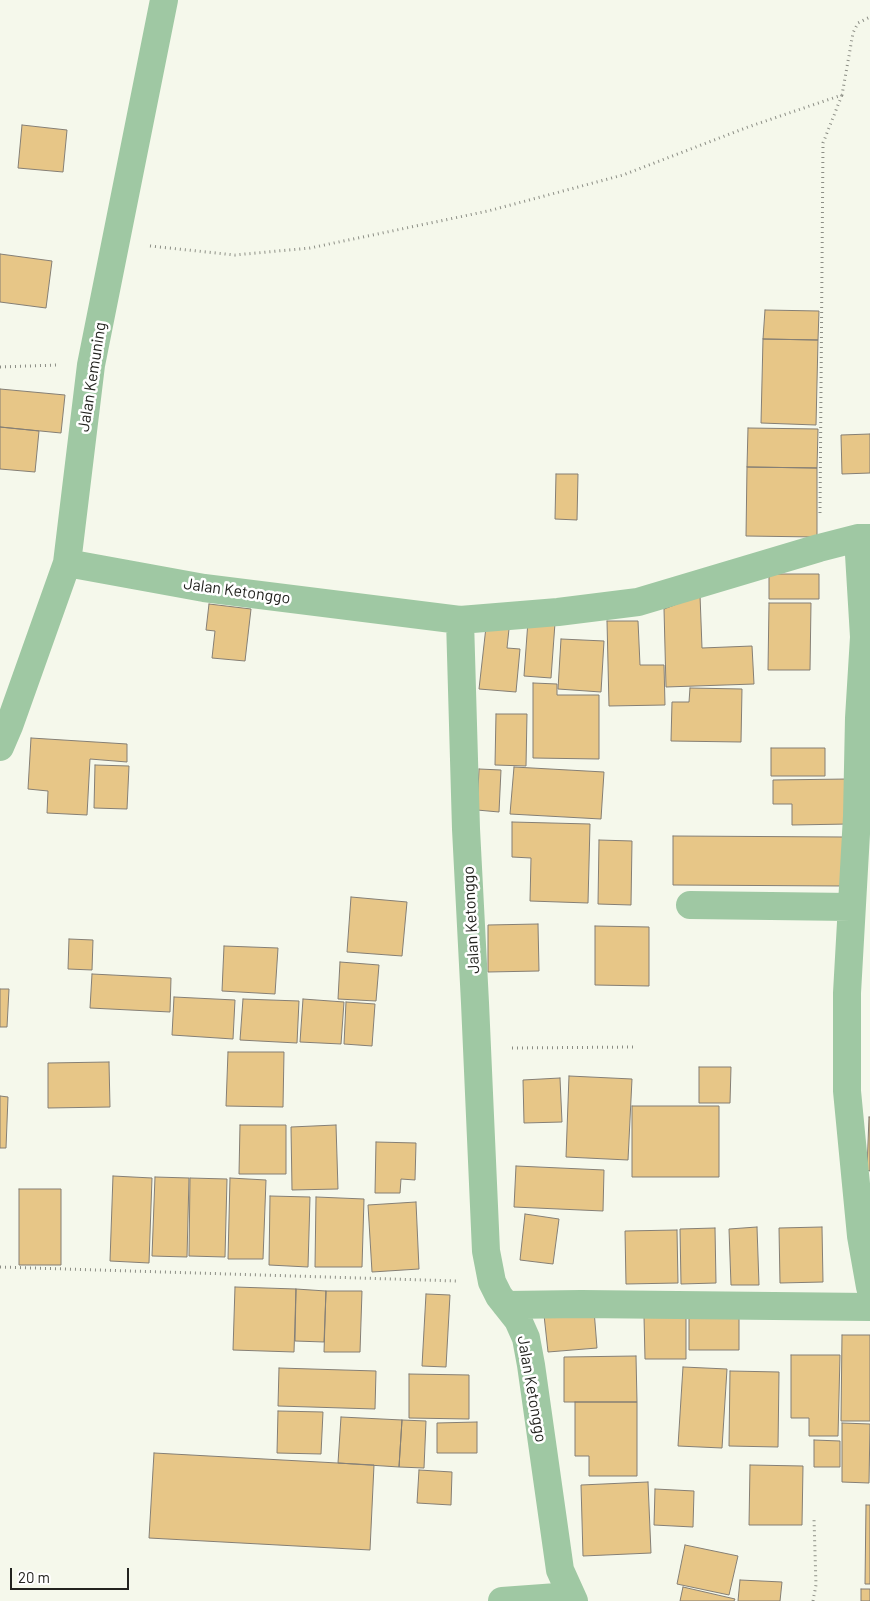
<!DOCTYPE html>
<style>
body{margin:0}
#map{position:relative;width:870px;height:1601px;overflow:hidden;background:#f5f8eb;font-family:Barlow,sans-serif}
canvas{display:block}
.scale{position:absolute;left:10px;top:1568px;width:119px;height:22px;box-sizing:border-box;border:2px solid #23231f;border-top:0;padding-left:6px;font-size:15px;line-height:18px;white-space:nowrap;color:#23231f;-webkit-text-stroke:4px #fff;paint-order:stroke}
</style>
<div id="map">
<canvas width="870" height="1601"></canvas>
<div class="scale">20 m</div>
</div>
<script>
const ctx = document.querySelector('canvas').getContext('2d');
ctx.lineJoin = 'round';
function fillPath(path, color) {
  ctx.fillStyle = color;
  ctx.fill(path, 'evenodd');
}
function poly(rows) {
  const path = new Path2D();
  for (const r of rows) {
    path.moveTo(r[0], r[1]);
    for (let i = 2; i < r.length; i += 2) path.lineTo(r[i], r[i + 1]);
  }
  return path;
}
function strokePath(path, color, width, dash) {
  ctx.strokeStyle = color;
  ctx.lineWidth = width;
  ctx.lineCap = dash ? 'butt' : 'round';
  ctx.setLineDash(dash || []);
  ctx.stroke(path);
}
function label(font, color, halo, rows, align = 'center') {
  ctx.font = font + ' Barlow,sans-serif';
  ctx.lineWidth = 5;
  ctx.setLineDash([]);
  ctx.textBaseline = 'middle';
  ctx.strokeStyle = halo;
  ctx.fillStyle = color;
  for (const [text, x, y, turn = 0] of rows) {
    ctx.save();
    ctx.translate(x, y);
    ctx.rotate((+turn || 0) * Math.PI / 180);
    ctx.textAlign = isNaN(turn) ? turn : align;
    if (halo) ctx.strokeText(text, 0, 0);
    ctx.fillText(text, 0, 0);
    ctx.restore();
  }
}
const building = poly([
 [22,125,67,130,63,172,18,168,22,125],
 [0,254,52,261,46,308,0,302,0,254],
 [765,310,819,311,818,340,763,339,765,310],
 [763,339,818,340,816,425,761,423,763,339],
 [0,389,65,395,61,433,0,427,0,389],
 [0,427,39,431,35,472,0,469,0,427],
 [748,428,818,429,817,468,747,467,748,428],
 [870,434,870,473,842,474,841,435,870,434],
 [747,467,817,468,817,537,746,536,747,467],
 [556,474,578,474,577,520,555,519,556,474],
 [769,574,819,574,819,599,769,599,769,574],
 [700,595,702,648,752,646,754,684,666,687,664,609,700,595],
 [769,603,811,603,810,670,768,670,769,603],
 [209,604,251,609,245,661,212,658,215,631,206,630,209,604],
 [528,621,555,623,551,678,524,676,528,621],
 [607,621,638,621,640,665,664,665,665,705,609,706,607,621],
 [486,627,509,629,507,648,520,649,516,692,479,689,486,627],
 [561,639,604,641,601,692,558,689,561,639],
 [533,683,557,684,557,695,599,695,599,759,533,758,533,683],
 [690,688,742,689,741,742,671,741,672,702,689,702,690,688],
 [496,714,527,714,526,766,495,765,496,714],
 [31,738,127,744,127,762,90,759,87,815,47,813,48,791,28,789,31,738],
 [771,748,825,748,825,776,771,776,771,748],
 [95,765,129,766,127,809,94,808,95,765],
 [514,767,604,772,601,819,510,814,514,767],
 [479,769,501,770,499,812,477,810,479,769],
 [848,779,849,824,792,825,792,804,773,804,773,780,848,779],
 [512,822,590,824,588,903,530,901,531,858,512,857,512,822],
 [673,836,843,837,843,886,673,885,673,836],
 [599,840,632,841,631,905,598,904,599,840],
 [351,897,407,902,402,956,347,952,351,897],
 [538,924,539,971,488,972,488,925,538,924],
 [595,926,649,927,649,986,595,985,595,926],
 [69,939,93,940,92,970,68,969,69,939],
 [224,946,278,948,275,994,222,991,224,946],
 [340,962,379,965,376,1001,338,999,340,962],
 [92,974,171,978,170,1012,90,1008,92,974],
 [0,989,9,989,7,1027,0,1027,0,989],
 [174,997,235,1000,233,1039,172,1035,174,997],
 [243,999,299,1001,297,1043,240,1040,243,999],
 [303,999,344,1002,341,1044,300,1042,303,999],
 [346,1002,375,1004,372,1046,344,1044,346,1002],
 [228,1052,284,1052,283,1107,226,1106,228,1052],
 [109,1062,110,1107,48,1108,48,1063,109,1062],
 [699,1067,731,1067,730,1103,699,1103,699,1067],
 [569,1076,632,1079,628,1160,566,1157,569,1076],
 [560,1078,562,1122,524,1123,523,1080,560,1078],
 [0,1096,8,1097,6,1148,0,1148,0,1096],
 [632,1106,719,1106,719,1177,632,1177,632,1106],
 [869,1117,870,1117,870,1171,867,1170,869,1117],
 [240,1125,286,1125,286,1174,239,1174,240,1125],
 [336,1125,338,1189,292,1190,291,1127,336,1125],
 [376,1142,416,1143,415,1180,401,1179,400,1193,375,1193,376,1142],
 [516,1166,604,1170,603,1211,514,1207,516,1166],
 [113,1176,152,1178,149,1263,110,1261,113,1176],
 [155,1177,189,1178,187,1257,152,1256,155,1177],
 [190,1178,227,1179,225,1257,189,1256,190,1178],
 [230,1178,266,1180,263,1259,228,1259,230,1178],
 [19,1189,61,1189,61,1265,19,1265,19,1189],
 [270,1196,310,1197,308,1267,269,1265,270,1196],
 [316,1197,364,1199,362,1267,315,1267,316,1197],
 [416,1202,419,1269,372,1272,368,1205,416,1202],
 [525,1214,559,1219,553,1264,520,1260,525,1214],
 [757,1227,759,1285,731,1285,729,1229,757,1227],
 [822,1227,823,1282,780,1283,779,1228,822,1227],
 [715,1228,716,1283,681,1284,680,1229,715,1228],
 [677,1230,678,1283,626,1284,625,1231,677,1230],
 [235,1287,296,1289,294,1352,233,1350,235,1287],
 [296,1289,326,1291,324,1342,295,1341,296,1289],
 [326,1291,362,1291,360,1352,324,1352,326,1291],
 [426,1294,450,1295,446,1367,422,1366,426,1294],
 [594,1310,597,1348,548,1352,544,1315,594,1310],
 [689,1314,739,1314,739,1350,689,1350,689,1314],
 [686,1316,686,1359,645,1359,644,1317,686,1316],
 [842,1335,870,1335,870,1421,841,1421,842,1335],
 [791,1355,840,1355,838,1436,809,1436,809,1418,791,1418,791,1355],
 [636,1356,637,1402,564,1402,564,1357,636,1356],
 [683,1367,727,1369,722,1448,678,1446,683,1367],
 [279,1368,376,1371,375,1409,278,1406,279,1368],
 [730,1371,779,1372,778,1447,729,1446,730,1371],
 [409,1374,469,1375,469,1419,409,1418,409,1374],
 [575,1402,637,1402,637,1476,589,1476,589,1456,575,1456,575,1402],
 [278,1411,323,1412,321,1454,277,1453,278,1411],
 [341,1417,402,1420,399,1467,338,1463,341,1417],
 [402,1420,426,1421,424,1468,399,1467,402,1420],
 [477,1422,477,1453,437,1453,437,1423,477,1422],
 [842,1423,870,1424,869,1483,842,1482,842,1423],
 [814,1440,840,1441,840,1467,814,1467,814,1440],
 [154,1453,374,1465,370,1550,149,1538,154,1453],
 [750,1465,803,1466,802,1525,749,1525,750,1465],
 [419,1470,452,1472,451,1505,417,1503,419,1470],
 [648,1482,651,1553,583,1556,581,1485,648,1482],
 [655,1489,694,1491,693,1527,654,1525,655,1489],
 [866,1505,870,1505,870,1584,865,1584,866,1505],
 [685,1545,738,1556,729,1595,677,1584,685,1545],
 [740,1580,782,1582,780,1601,738,1601,740,1580],
 [683,1587,735,1599,734,1601,680,1601,683,1587],
 [861,1589,870,1589,870,1601,861,1601,861,1589]
]);
const path = poly([
 [150,246,235,255,310,248,488,211,623,175,748,127,842,95,853,33,858,23,870,17],
 [0,367,57,365],
 [820,513,823,143,842,95],
 [512,1048,635,1047],
 [0,1267,457,1281],
 [813,1601,816,1585,814,1519]
]);
const minor = poly([
 [858,538,864,637,859,718,857,816,847,993,847,1091,861,1236,870,1287],
 [67,563,204,588,460,620,466,829,475,1003,486,1251,492,1282,499,1296,518,1320,526,1338,531,1365,560,1570,574,1601],
 [460,620,558,612,638,602,819,548,858,538,870,538],
 [0,747,9,726,67,563,91,365,164,0],
 [690,905,851,907],
 [506,1305,581,1304,870,1307],
 [502,1601,571,1596]
]);
const streetNames = [
 ["Jalan Kemuning",92,377,-81],
 ["Jalan Ketonggo",237,591,8],
 ["Jalan Ketonggo",471,920,-93],
 ["Jalan Ketonggo",532,1389,80]
];
fillPath(building, '#e7c687');
strokePath(building, '#857f75', 1);
strokePath(path, '#8c8e85', 3, [1, 4]);
strokePath(minor, '#9fc8a3', 28);
label('16px', '#23231f', '#fff', streetNames);
</script>
